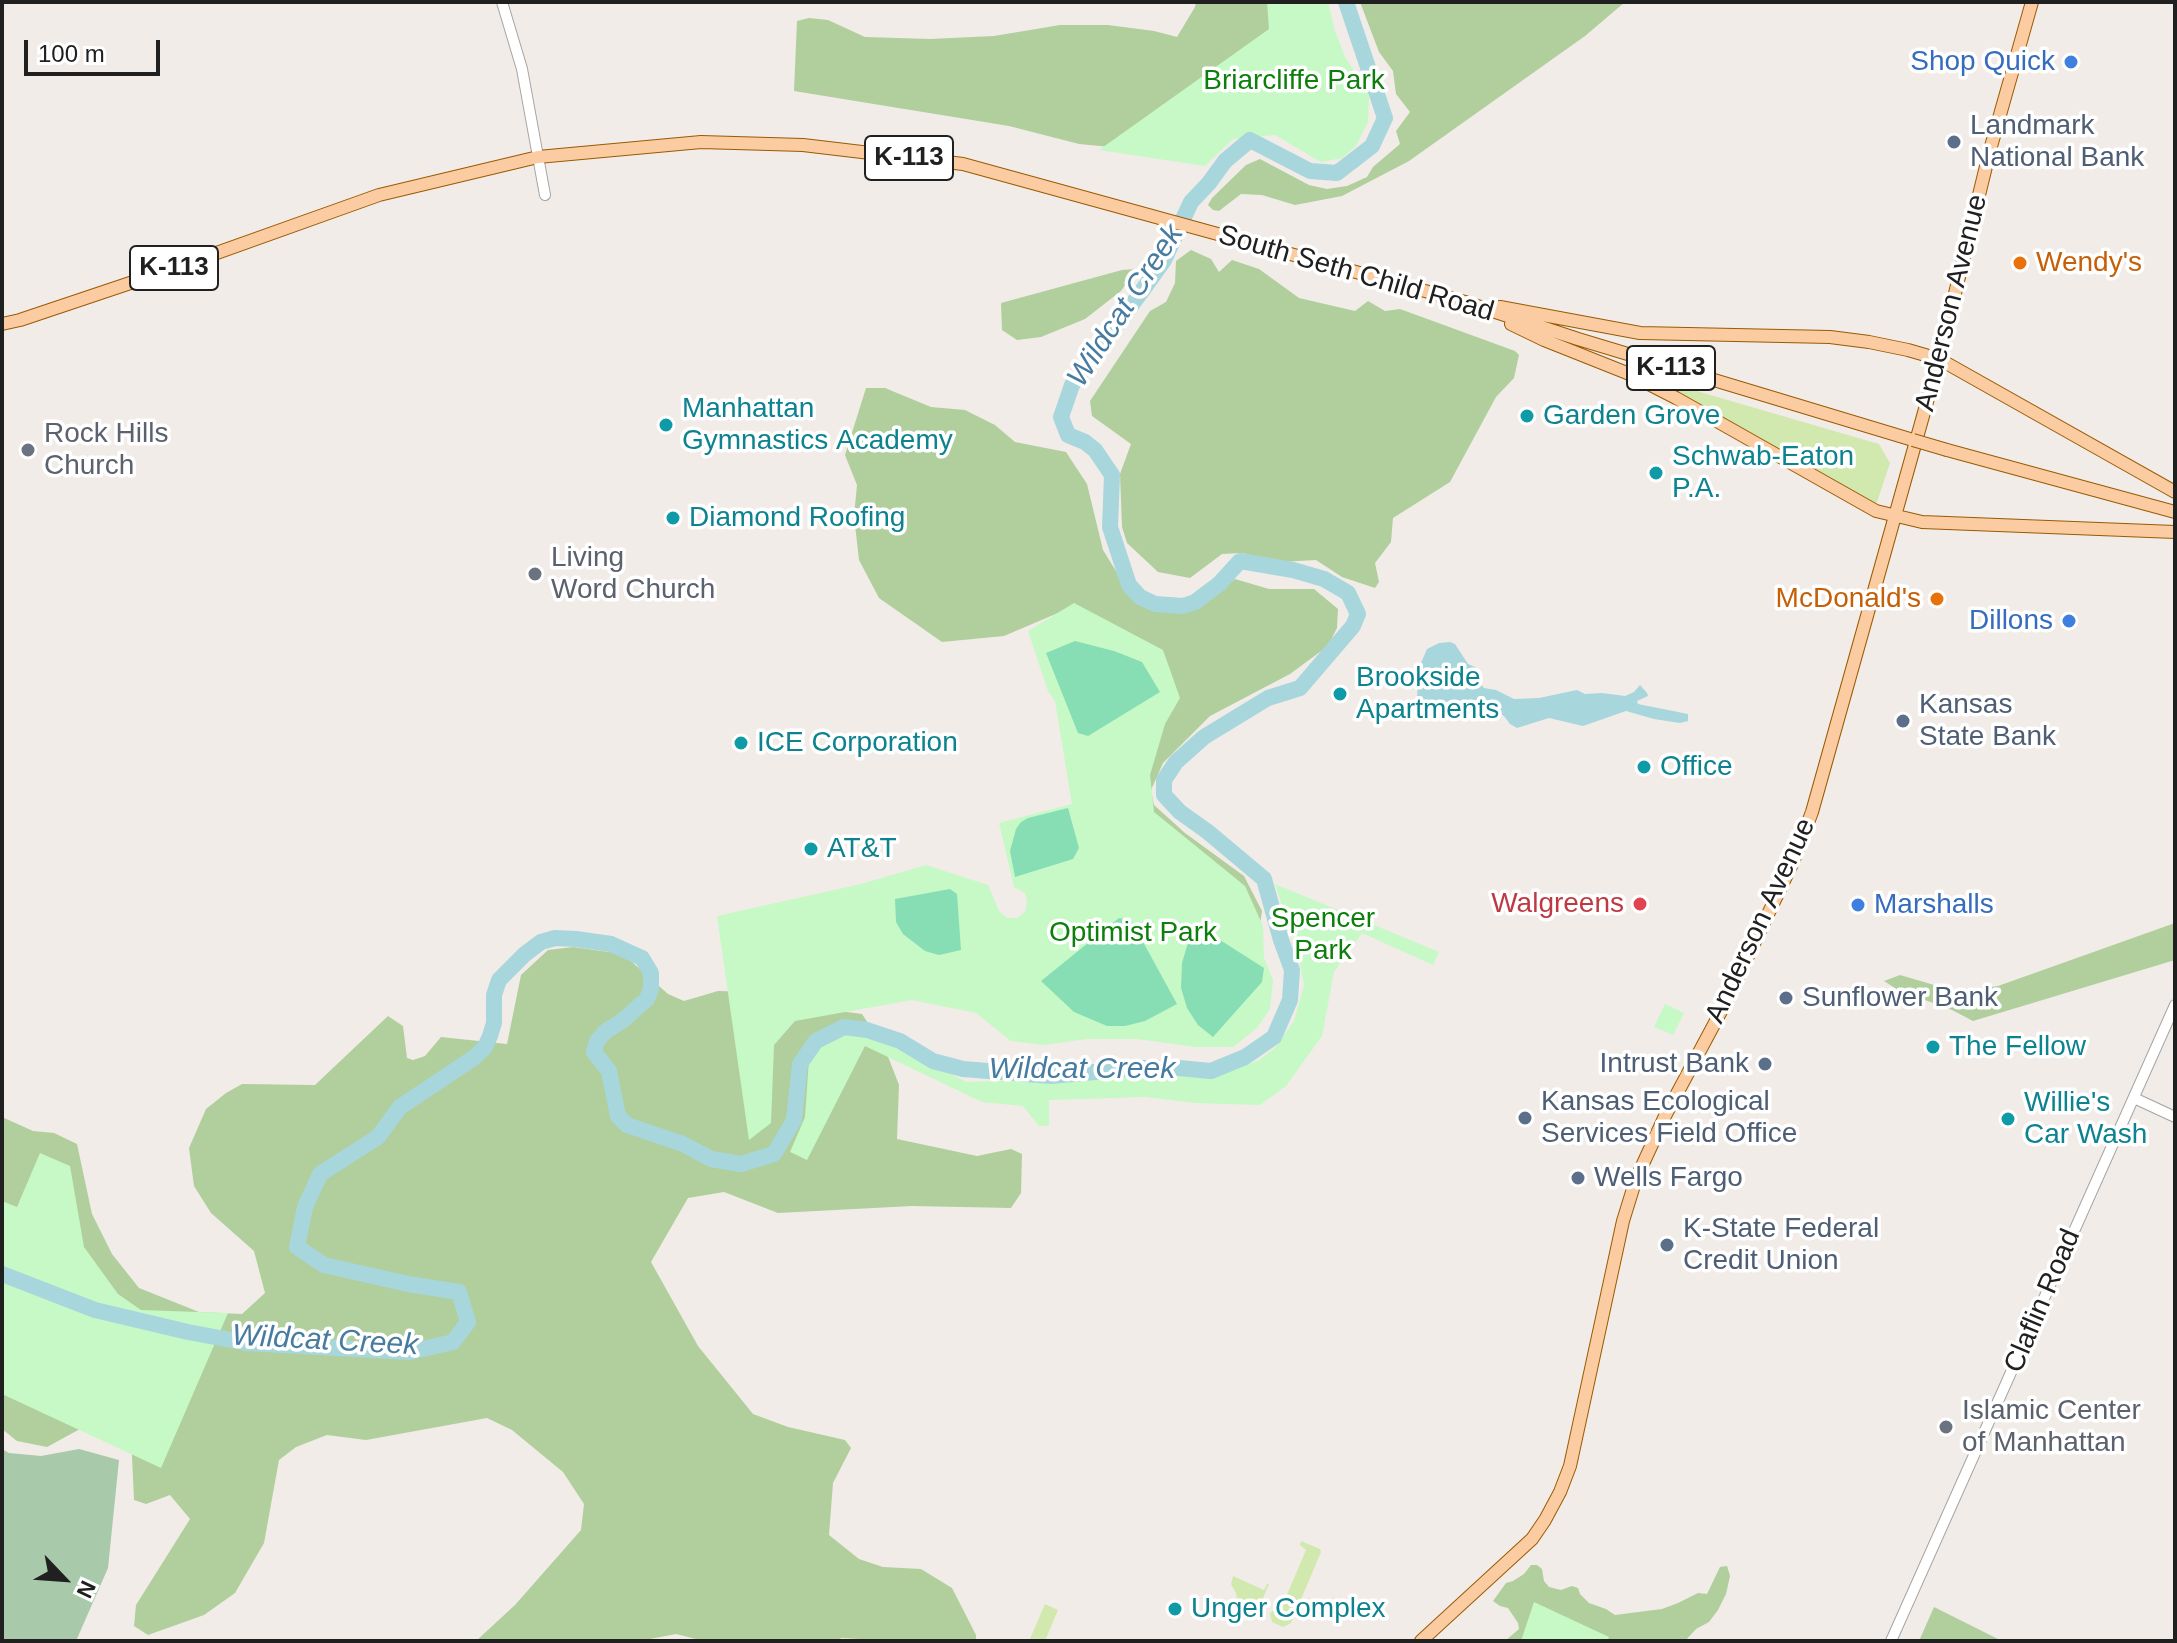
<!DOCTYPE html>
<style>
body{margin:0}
#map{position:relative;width:2177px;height:1643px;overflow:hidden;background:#f1ece7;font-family:Helvetica,sans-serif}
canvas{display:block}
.frame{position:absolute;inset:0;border:4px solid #202020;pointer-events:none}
.north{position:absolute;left:24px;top:1539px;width:80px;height:80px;-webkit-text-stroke:6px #fff;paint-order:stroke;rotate:115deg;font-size:22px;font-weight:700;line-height:32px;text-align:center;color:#202020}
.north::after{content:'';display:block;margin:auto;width:28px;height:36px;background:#202020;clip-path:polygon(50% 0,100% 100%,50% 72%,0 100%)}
.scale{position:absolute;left:24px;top:40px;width:136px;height:36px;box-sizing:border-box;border:4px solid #202020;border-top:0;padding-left:10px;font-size:24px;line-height:28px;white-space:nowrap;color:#202020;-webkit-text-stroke:6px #fff;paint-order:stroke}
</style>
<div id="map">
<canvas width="2177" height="1643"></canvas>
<div class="frame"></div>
<div class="north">N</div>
<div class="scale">100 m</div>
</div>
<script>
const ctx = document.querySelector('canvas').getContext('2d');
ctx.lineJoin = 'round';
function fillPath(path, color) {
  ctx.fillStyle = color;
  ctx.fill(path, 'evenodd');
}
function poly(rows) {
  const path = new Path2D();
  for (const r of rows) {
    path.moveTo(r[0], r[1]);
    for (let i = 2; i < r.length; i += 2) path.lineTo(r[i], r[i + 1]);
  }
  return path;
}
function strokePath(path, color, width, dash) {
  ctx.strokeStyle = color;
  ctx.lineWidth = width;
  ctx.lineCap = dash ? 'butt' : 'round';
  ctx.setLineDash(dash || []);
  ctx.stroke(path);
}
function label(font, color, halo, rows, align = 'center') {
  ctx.font = font + ' Helvetica,sans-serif';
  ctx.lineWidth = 7;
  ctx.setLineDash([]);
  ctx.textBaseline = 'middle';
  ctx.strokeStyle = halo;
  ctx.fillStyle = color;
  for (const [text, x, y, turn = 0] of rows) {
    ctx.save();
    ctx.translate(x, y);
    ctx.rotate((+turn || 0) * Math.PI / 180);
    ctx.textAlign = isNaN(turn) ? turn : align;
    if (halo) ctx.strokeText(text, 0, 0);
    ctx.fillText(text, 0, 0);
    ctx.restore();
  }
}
const grass = poly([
 [1676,385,1879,444,1890,463,1876,505,1677,391,1673,388],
 [1301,1541,1320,1549,1321,1552,1291,1623,1283,1627,1272,1622,1270,1614,1274,1609,1280,1611,1306,1550,1300,1545],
 [1233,1576,1264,1590,1267,1584,1269,1584,1258,1610,1252,1612,1238,1604,1236,1593,1231,1584],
 [1045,1604,1058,1610,1045,1641,1029,1641]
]);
const forest = poly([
 [1196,2,1324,2,1254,124,1174,153,1079,144,1009,126,794,91,797,21,809,18,828,20,865,37,930,39,994,36,1060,25,1108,25,1154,31,1177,37,1195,7],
 [1360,2,1625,2,1585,36,1409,161,1342,196,1295,205,1262,195,1241,194,1219,211,1213,210,1208,205,1212,198,1246,165,1260,159,1309,185,1327,189,1347,186,1367,177,1373,167,1400,144,1396,131,1410,112,1396,94,1393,71,1379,52],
 [1191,250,1211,259,1219,272,1232,260,1259,269,1299,298,1355,311,1368,301,1385,311,1400,309,1515,351,1519,355,1514,378,1496,397,1450,482,1393,518,1391,542,1375,563,1379,582,1375,588,1342,577,1316,560,1280,562,1242,553,1222,554,1190,578,1158,572,1127,543,1122,527,1120,474,1131,444,1092,416,1090,401,1150,311,1166,302,1175,283,1176,261],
 [1136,269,1121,291,1085,319,1041,337,1017,340,1002,330,1001,303,1122,270],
 [866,388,885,388,931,407,965,410,995,425,1015,442,1066,452,1087,484,1103,550,1132,597,1156,611,1195,609,1235,579,1269,589,1314,589,1338,609,1337,628,1328,646,1290,674,1210,716,1163,763,1151,790,1154,805,1185,833,1244,876,1262,911,1259,931,1161,847,1072,607,1004,636,942,642,879,598,859,560,854,516,857,485,845,455],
 [2175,923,2175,960,1973,1021,1952,1010,1898,990,1884,981,1900,975,1958,992,1998,986],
 [573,947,623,954,668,994,684,1001,718,991,759,992,824,1009,862,1014,885,1049,899,1085,897,1139,977,1156,1011,1149,1022,1154,1021,1193,1011,1208,912,1206,778,1213,724,1192,688,1198,651,1262,698,1346,753,1414,788,1427,845,1440,851,1448,833,1483,829,1535,859,1559,883,1567,921,1569,952,1588,976,1635,976,1641,897,1641,841,1638,839,1641,704,1641,676,1634,650,1639,649,1641,476,1641,515,1605,581,1530,584,1504,563,1472,512,1430,487,1418,366,1440,327,1435,296,1447,279,1460,264,1543,235,1593,204,1615,148,1635,134,1626,136,1605,190,1519,170,1495,146,1504,134,1500,131,1435,91,1423,47,1447,17,1441,2,1429,2,1117,33,1131,54,1133,77,1144,92,1214,112,1254,139,1288,199,1312,242,1314,265,1293,254,1251,211,1213,194,1186,189,1148,206,1109,226,1093,242,1084,315,1085,388,1016,403,1026,407,1058,413,1060,425,1056,441,1037,507,1044,521,975,548,950],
 [1531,1565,1537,1565,1542,1569,1544,1581,1549,1587,1561,1590,1572,1586,1578,1588,1580,1594,1589,1603,1606,1609,1615,1615,1662,1609,1678,1603,1698,1593,1707,1594,1720,1567,1727,1566,1730,1576,1726,1594,1718,1610,1709,1622,1696,1629,1685,1641,1505,1641,1519,1629,1518,1623,1508,1608,1500,1606,1493,1601,1506,1583,1513,1581,1524,1574],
 [1934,1607,2002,1641,1919,1641]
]);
const cemetery = poly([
 [79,1449,119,1460,108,1568,76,1641,2,1641,2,1449,9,1453,41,1456]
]);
const park = poly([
 [1267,2,1328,2,1335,31,1345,57,1369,93,1368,122,1356,146,1342,158,1321,162,1275,135,1233,139,1205,166,1099,150,1269,29],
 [1074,603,1163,650,1180,698,1165,724,1150,775,1154,812,1245,886,1263,926,1264,958,1273,980,1270,1009,1257,1028,1233,1047,1196,1047,1137,1039,1087,1039,1043,1045,1011,1041,976,1013,912,1000,795,1021,774,1045,771,1123,749,1140,717,916,861,884,926,865,988,885,999,911,1007,918,1017,918,1025,912,1027,901,1025,893,1014,887,999,823,1072,804,1055,701,1048,691,1028,631],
 [1275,884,1439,952,1433,965,1362,933,1334,972,1322,1036,1286,1086,1260,1105,1196,1103,1145,1097,1049,1100,1049,1126,1039,1126,1023,1106,982,1102,865,1046,807,1160,790,1152,805,1117,809,1059,822,1034,839,1025,866,1034,967,1082,1029,1080,1059,1082,1124,1076,1210,1075,1258,1061,1275,1048,1294,1021,1304,985,1298,954],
 [1665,1004,1684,1013,1673,1035,1654,1027],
 [40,1153,70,1166,84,1247,118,1294,141,1310,228,1313,161,1468,2,1394,2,1201,17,1207],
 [1534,1602,1609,1637,1607,1641,1521,1641]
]);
const pitch = poly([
 [1075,641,1114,651,1142,662,1160,692,1088,736,1078,733,1046,653],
 [1068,808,1079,848,1073,859,1015,877,1010,851,1016,829,1021,822,1028,818],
 [950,889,957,894,961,950,939,955,925,951,903,934,896,922,895,899],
 [1119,918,1131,920,1177,1004,1145,1021,1125,1026,1107,1026,1074,1012,1041,981],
 [1198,926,1264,968,1262,982,1213,1037,1198,1025,1187,1008,1181,988,1182,963,1187,946]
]);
const water = poly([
 [1450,642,1455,644,1468,664,1475,667,1479,682,1484,688,1496,690,1514,699,1539,698,1577,690,1585,694,1602,693,1625,696,1634,692,1640,685,1647,693,1648,696,1637,701,1638,704,1688,714,1688,721,1680,723,1654,719,1626,711,1583,726,1549,718,1517,728,1510,724,1504,716,1486,706,1475,705,1437,711,1428,709,1417,703,1418,670,1427,649,1439,643]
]);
const river = poly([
 [2,1274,95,1310,188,1332,247,1343,410,1352,453,1342,468,1322,459,1292,408,1284,324,1265,297,1247,305,1207,320,1174,378,1137,400,1107,475,1057,485,1047,490,1036,494,1023,494,995,499,980,525,954,541,942,555,938,576,939,611,944,642,958,651,973,651,989,647,999,622,1021,606,1031,597,1041,594,1052,609,1071,618,1116,627,1125,683,1144,711,1159,741,1164,774,1154,794,1120,800,1064,816,1041,844,1027,867,1030,900,1041,933,1061,963,1069,1051,1076,1139,1068,1179,1068,1211,1071,1245,1057,1274,1037,1290,1000,1292,970,1281,940,1264,879,1208,832,1180,812,1164,795,1164,780,1176,762,1204,737,1268,698,1300,688,1353,626,1358,614,1348,593,1324,579,1293,570,1240,561,1219,584,1195,602,1183,606,1155,604,1140,597,1129,585,1110,527,1112,475,1095,450,1085,442,1068,435,1061,417,1072,385,1142,291,1164,260,1191,202,1209,183,1225,161,1250,140,1310,171,1337,173,1372,146,1385,118,1346,2]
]);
const minor = poly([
 [502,2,522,69,545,195],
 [2134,1098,2175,1117],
 [1891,1641,2175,1005]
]);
const major = poly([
 [1500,307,1640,333,1830,337,1869,342,1908,350,1939,359,2175,492],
 [2,324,20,320,169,270,379,195,538,157,701,142,803,145,963,164,1465,302,1578,339,1913,440],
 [1511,324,1544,340,1627,373,1676,398,1876,511,1922,522,2175,532],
 [1947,450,2175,512],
 [1421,1641,1532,1539,1545,1520,1560,1492,1570,1466,1623,1221,1636,1179,1665,1116,1726,1002,1793,862,1812,812,1939,359,1990,150,2032,2]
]);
const majorBridge = poly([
 [1913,440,1947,450]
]);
const markers = [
 [2071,62,8,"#3f7fe0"],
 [1954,142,8,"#5c6f8a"],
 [2020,263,8,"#e8710a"],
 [1527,416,8,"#0f9aa8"],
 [666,425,8,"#0f9aa8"],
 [28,450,8,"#6b7280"],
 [1656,473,8,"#0f9aa8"],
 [673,518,8,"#0f9aa8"],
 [535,574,8,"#6b7280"],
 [1937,599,8,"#e8710a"],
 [2069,621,8,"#3f7fe0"],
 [1340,694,8,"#0f9aa8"],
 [1903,721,8,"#5c6f8a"],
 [741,743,8,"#0f9aa8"],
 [1644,767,8,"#0f9aa8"],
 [811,849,8,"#0f9aa8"],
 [1640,904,8,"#e0444e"],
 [1858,905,8,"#3f7fe0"],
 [1786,998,8,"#5c6f8a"],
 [1933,1047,8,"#0f9aa8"],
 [1765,1064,8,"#5c6f8a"],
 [1525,1118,8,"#5c6f8a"],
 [2008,1119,8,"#0f9aa8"],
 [1578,1178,8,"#5c6f8a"],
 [1667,1245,8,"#5c6f8a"],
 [1946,1427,8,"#6b7280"],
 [1175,1609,8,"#0f9aa8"]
];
const shields = [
 [909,158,88],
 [174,268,88],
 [1671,368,88]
];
const shieldNames = [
 ["K-113",909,158],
 ["K-113",174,268],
 ["K-113",1671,368]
];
const shopNames = [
 ["Shop Quick",2055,62],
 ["Dillons",2053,621],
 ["Marshalls",1874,905,"left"]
];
const parkNames = [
 ["Briarcliffe Park",1294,81],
 ["Spencer",1323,919],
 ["Park",1323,951],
 ["Optimist Park",1133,933]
];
const serviceNames = [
 ["Landmark",1970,126],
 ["National Bank",1970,158],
 ["Kansas",1919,705],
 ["State Bank",1919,737],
 ["Sunflower Bank",1802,998],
 ["Intrust Bank",1749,1064,"right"],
 ["Kansas Ecological",1541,1102],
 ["Services Field Office",1541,1134],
 ["Wells Fargo",1594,1178],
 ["K-State Federal",1683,1229],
 ["Credit Union",1683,1261]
];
const foodNames = [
 ["Wendy's",2036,263],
 ["McDonald's",1921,599,"right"]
];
const streetNames = [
 ["South Seth Child Road",1356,274,16],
 ["Anderson Avenue",1952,303,-76],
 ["Anderson Avenue",1761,921,-65],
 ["Claflin Road",2043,1301,-67]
];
const cultureNames = [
 ["Manhattan",682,409],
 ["Gymnastics Academy",682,441],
 ["Garden Grove",1543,416],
 ["Schwab-Eaton",1672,457],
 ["P.A.",1672,489],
 ["Diamond Roofing",689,518],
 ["Brookside",1356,678],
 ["Apartments",1356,710],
 ["ICE Corporation",757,743],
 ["Office",1660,767],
 ["AT&T",827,849],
 ["The Fellow",1949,1047],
 ["Willie's",2024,1103],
 ["Car Wash",2024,1135],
 ["Unger Complex",1191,1609]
];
const worshipNames = [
 ["Rock Hills",44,434],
 ["Church",44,466],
 ["Living",551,558],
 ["Word Church",551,590],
 ["Islamic Center",1962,1411],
 ["of Manhattan",1962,1443]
];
const healthNames = [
 ["Walgreens",1624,904]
];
const waterNames = [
 ["Wildcat Creek",1126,306,-57],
 ["Wildcat Creek",1082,1070],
 ["Wildcat Creek",325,1341,3]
];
fillPath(grass, '#d1e9ae');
fillPath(forest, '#b0cf9c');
fillPath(cemetery, '#a8c9aa');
fillPath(park, '#c6f9c6');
fillPath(pitch, '#87deb4');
fillPath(water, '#a8d6dd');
strokePath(river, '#a8d6dd', 16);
strokePath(minor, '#a4a4a4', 12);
strokePath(major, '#9a5a02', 14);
strokePath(minor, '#fff', 10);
strokePath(major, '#fbcca2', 12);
strokePath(majorBridge, '#9a5a02', 14, []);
strokePath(majorBridge, '#fbcca2', 12);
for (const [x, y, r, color] of markers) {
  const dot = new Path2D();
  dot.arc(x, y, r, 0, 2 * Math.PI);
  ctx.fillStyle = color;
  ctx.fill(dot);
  strokePath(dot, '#fff', 3);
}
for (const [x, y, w] of shields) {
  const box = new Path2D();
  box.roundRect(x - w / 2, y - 22, w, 44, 6);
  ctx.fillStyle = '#fff';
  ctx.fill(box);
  strokePath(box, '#202020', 2);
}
label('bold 26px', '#202020', null, shieldNames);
label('28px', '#366cbe', '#fff', shopNames, 'right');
label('28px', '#0e7f0d', '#fff', parkNames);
label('28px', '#4e5e75', '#fff', serviceNames, 'left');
label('28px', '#c56008', '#fff', foodNames, 'left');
label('28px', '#202020', '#fff', streetNames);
label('28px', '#0d838f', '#fff', cultureNames, 'left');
label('28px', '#5b616d', '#fff', worshipNames, 'left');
label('28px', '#be3a42', '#fff', healthNames, 'right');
label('italic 30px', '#477ba0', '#fff', waterNames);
</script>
